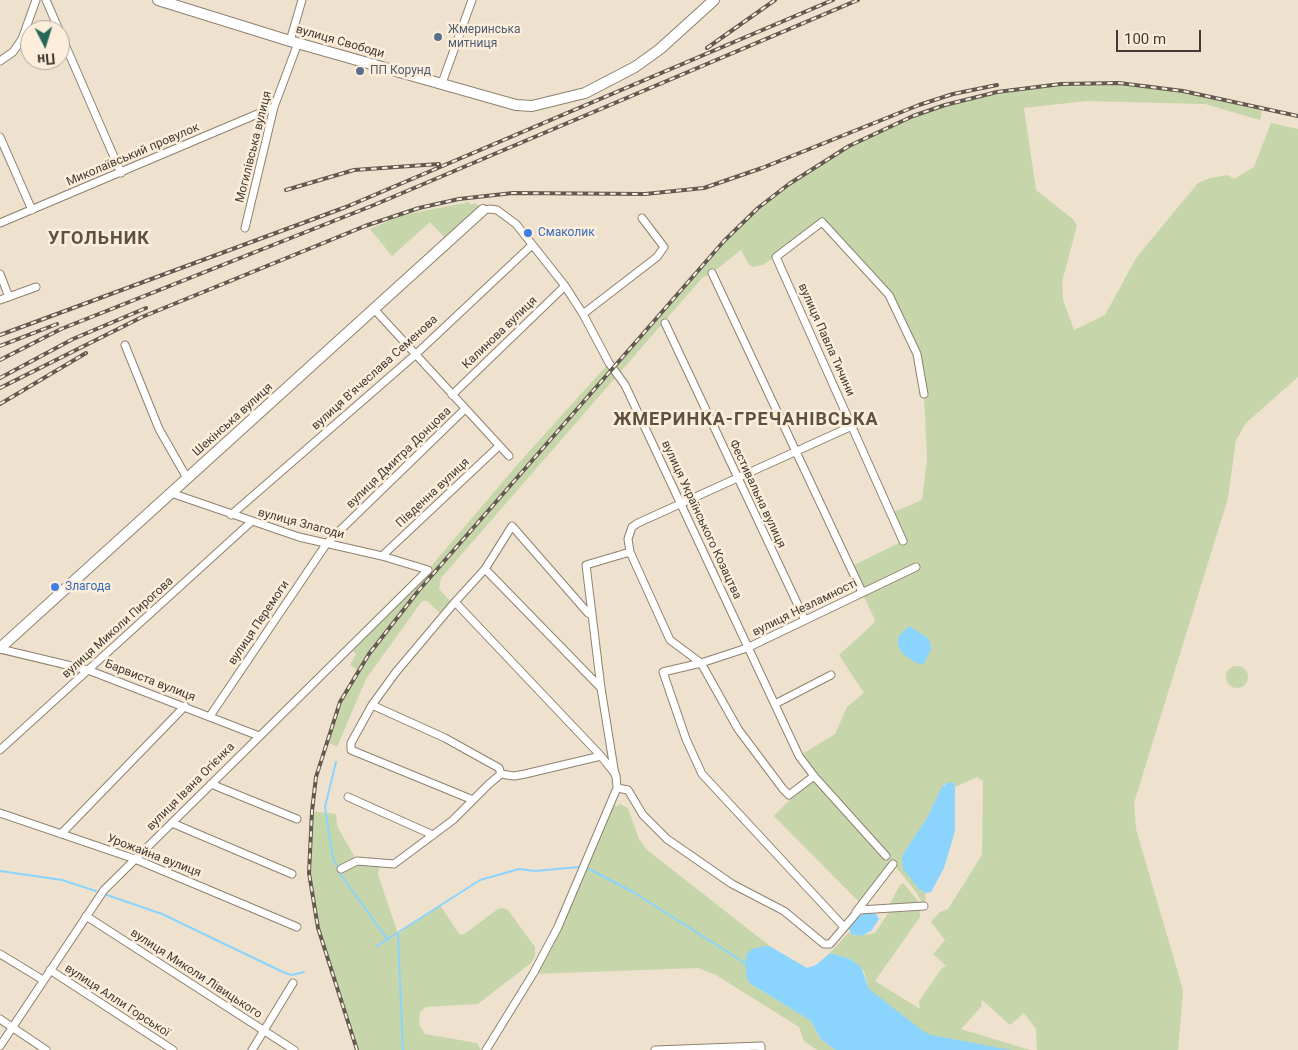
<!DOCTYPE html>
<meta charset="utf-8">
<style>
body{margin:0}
#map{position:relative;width:1298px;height:1050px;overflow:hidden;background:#eee1cd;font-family:Roboto,sans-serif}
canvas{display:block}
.north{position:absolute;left:20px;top:20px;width:50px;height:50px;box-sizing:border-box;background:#fceeda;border:1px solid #b1a698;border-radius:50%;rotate:175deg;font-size:14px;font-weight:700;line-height:20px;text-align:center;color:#413b34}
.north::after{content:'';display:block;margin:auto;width:18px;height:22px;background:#276959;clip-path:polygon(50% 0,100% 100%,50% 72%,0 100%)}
.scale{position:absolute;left:1116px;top:30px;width:85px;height:22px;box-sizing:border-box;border:2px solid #413b34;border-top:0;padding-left:6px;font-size:15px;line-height:18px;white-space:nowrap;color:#413b34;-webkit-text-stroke:4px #fceeda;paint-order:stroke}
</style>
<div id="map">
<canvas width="1298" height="1050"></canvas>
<div class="north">Пн</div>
<div class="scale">100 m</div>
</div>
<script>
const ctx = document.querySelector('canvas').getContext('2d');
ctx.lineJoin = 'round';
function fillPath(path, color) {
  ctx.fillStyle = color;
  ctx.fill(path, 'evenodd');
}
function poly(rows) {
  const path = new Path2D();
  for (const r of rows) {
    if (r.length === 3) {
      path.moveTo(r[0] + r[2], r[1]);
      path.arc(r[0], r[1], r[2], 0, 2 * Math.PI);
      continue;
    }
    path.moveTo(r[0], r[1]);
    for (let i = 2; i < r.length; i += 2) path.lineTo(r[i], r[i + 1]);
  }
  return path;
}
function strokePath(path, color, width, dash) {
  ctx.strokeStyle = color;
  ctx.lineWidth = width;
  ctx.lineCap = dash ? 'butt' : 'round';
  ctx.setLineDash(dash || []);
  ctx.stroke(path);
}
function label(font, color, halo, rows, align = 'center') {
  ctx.font = font + ' Roboto,sans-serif';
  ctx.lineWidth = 5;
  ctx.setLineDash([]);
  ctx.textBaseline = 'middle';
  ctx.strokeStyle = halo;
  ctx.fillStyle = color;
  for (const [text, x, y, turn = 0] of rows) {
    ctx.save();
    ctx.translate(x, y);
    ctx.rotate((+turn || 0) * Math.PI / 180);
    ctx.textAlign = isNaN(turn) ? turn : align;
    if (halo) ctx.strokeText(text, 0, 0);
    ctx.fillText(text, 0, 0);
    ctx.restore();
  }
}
const green = poly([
 [1085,83,1119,83,1183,91,1262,110,1260,120,1205,104,1086,101,1024,108,1036,190,1074,220,1077,226,1062,282,1063,300,1074,330,1105,315,1136,258,1198,183,1210,178,1228,175,1234,179,1254,167,1271,123,1298,129,1298,377,1246,423,1236,440,1228,498,1134,803,1136,829,1183,990,1178,1050,1037,1050,1036,1029,1024,1013,1010,1025,982,1000,981,1007,961,1029,1030,1050,987,1050,930,1038,871,997,864,971,850,959,830,953,849,932,851,934,864,935,875,933,889,912,920,911,920,917,875,981,920,1009,919,1001,942,968,946,966,933,954,945,940,931,922,940,912,948,909,982,855,983,781,977,777,955,787,954,783,944,784,927,818,920,890,926,893,924,906,916,892,888,857,890,865,860,903,774,816,813,776,799,756,835,734,847,707,864,693,839,655,873,624,875,620,850,567,903,541,891,513,922,500,927,460,924,394,920,365,889,295,822,222,763,265,753,267,749,265,741,250,712,273,702,278,441,578,439,589,453,604,443,616,427,601,422,601,366,679,337,747,326,741,340,702,357,670,350,665,356,654,349,647,428,570,517,465,609,363,613,368,713,252,758,208,789,184,834,154,913,116,945,105,997,92,1036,86],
 [469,202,470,205,475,203,481,209,447,240,430,222,392,256,370,229,403,215],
 [1237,677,11],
 [613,798,616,807,620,804,628,808,639,839,646,849,771,947,755,953,751,984,811,1021,820,1038,835,1050,817,1050,804,1041,799,1027,716,975,698,968,533,974],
 [312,811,336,814,337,826,357,861,380,862,378,875,398,934,440,905,459,934,463,935,498,909,502,908,508,910,535,947,535,956,531,963,478,1004,426,1007,420,1012,419,1024,425,1034,477,1043,481,1050,357,1050,321,940,313,905,309,873],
 [903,883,918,901,917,904,892,905,890,903,900,885]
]);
const water = poly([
 [909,626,928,638,930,642,931,649,924,664,916,663,902,653,898,645,898,637],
 [948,782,954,783,955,787,955,831,944,868,931,892,926,893,920,890,903,869,902,856,927,818,942,787],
 [869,912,876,914,879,919,871,931,861,936,851,934,849,928,851,922,863,914],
 [765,946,771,947,807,968,816,965,830,953,850,959,861,967,869,989,923,1031,931,1035,1011,1050,835,1050,820,1038,811,1021,751,984,747,979,745,963,747,954,752,949]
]);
const stream = poly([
 [336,762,325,807,333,858,341,875,388,940],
 [589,869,633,892,745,963],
 [0,871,62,880,96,891],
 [107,895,162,914,285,973,292,975,304,972],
 [398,935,403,1050],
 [377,946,480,880,519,869,535,871,579,867]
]);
const street = poly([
 [46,0,59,30],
 [60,33,121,173],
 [290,41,302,0],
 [0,61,13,52,22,39,36,0],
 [442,83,472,0],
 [0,137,32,210],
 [483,210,490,209,497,210,516,224,565,286,583,314,609,363,625,385,799,756,814,776,886,856],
 [0,223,274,107],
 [245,228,274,107,298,43],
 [712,273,862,592],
 [0,274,9,297],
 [0,300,36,287],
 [374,309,509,456],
 [583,314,657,257,664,247,642,218],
 [665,323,805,620],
 [125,345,159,429,187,478],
 [452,395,565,286],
 [231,515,415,355,532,245],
 [903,541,776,257,822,222,889,295,917,354,924,394],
 [382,556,499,446],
 [485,569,512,526,588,613,592,615],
 [455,602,396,672,372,705,445,738,499,768,501,774],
 [0,649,88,670,259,736],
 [775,704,831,675],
 [372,705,351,743,351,750,473,800],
 [210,716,327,543,465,409],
 [0,750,251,522],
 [601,756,455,602,485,569,601,688],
 [615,775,601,688,586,565,630,552],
 [814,776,789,795,783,789,738,729,701,663,670,640,630,552,628,539,632,527,638,523,852,426],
 [211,784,297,819],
 [348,797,433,835],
 [0,813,135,859,297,927],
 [172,823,292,874],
 [61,834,185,706],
 [341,869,357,861,394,864,453,820,489,784,501,774,514,776,525,774,601,756,616,775,617,788],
 [856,912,893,864],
 [86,916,294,1050],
 [844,927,702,774,686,739,663,672,701,663,747,648,916,567],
 [0,954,43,980],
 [50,970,173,1050],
 [0,1019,46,1050],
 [0,1046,104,890,428,570,382,556,299,537,171,493],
 [252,1050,293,983],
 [486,1050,533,974,558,927,617,788,628,790,643,815,667,839,732,884,784,911,824,944,830,944,859,910,924,906],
 [655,1050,761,1046,761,1050]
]);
const secondary = poly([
 [158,0,290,41,516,105,532,106,585,93,635,67,660,49,714,0],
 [0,648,483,210]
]);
const rail = poly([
 [707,48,775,0],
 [286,190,354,170,439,164],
 [0,335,346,207,833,0],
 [0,346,57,324],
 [0,360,61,329,374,205,858,0],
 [0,378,73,339,146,308],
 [0,388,142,317,365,226,419,208,459,199,513,193,645,194,704,188,762,168,919,105,953,94,997,85],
 [0,404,86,353],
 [357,1050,318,928,309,873,312,811,316,777,340,702,369,654,419,590,724,241,758,208,789,184,849,146,913,116,945,105,997,92,1061,84,1119,83,1183,91,1298,116]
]);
const markers = [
 [438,37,5,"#5c6f8a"],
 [360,71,5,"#5c6f8a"],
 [528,233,5,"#3f7fe0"],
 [55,587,5,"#3f7fe0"]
];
const serviceNames = [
 ["Жмеринська",448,30],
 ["митниця",448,44],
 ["ПП Корунд",370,71]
];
const streetNames = [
 ["вулиця Свободи",340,42,16],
 ["Могилівська вулиця",254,147,-76],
 ["Миколаївський провулок",133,155,-23],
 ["Калинова вулиця",500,333,-44],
 ["вулиця Павла Тичини",826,340,66],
 ["вулиця В'ячеслава Семенова",375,373,-42],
 ["Шекінська вулиця",233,420,-42],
 ["вулиця Дмитра Донцова",399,458,-44],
 ["Південна вулиця",433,493,-43],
 ["Фестивальна вулиця",757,494,65],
 ["вулиця Українського Козацтва",701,520,65],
 ["вулиця Злагоди",301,524,15],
 ["вулиця Незламності",805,608,-26],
 ["вулиця Перемоги",259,623,-56],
 ["вулиця Миколи Пирогова",118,628,-42],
 ["Барвиста вулиця",150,681,21],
 ["вулиця Івана Огієнка",191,787,-45],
 ["Урожайна вулиця",154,856,21],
 ["вулиця Миколи Лівицького",196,974,33],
 ["вулиця Алли Горської",117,1001,33]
];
const shopNames = [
 ["Смаколик",538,233],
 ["Злагода",65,587]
];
const districtNames = [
 ["УГОЛЬНИК",99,239],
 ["ЖМЕРИНКА-ГРЕЧАНІВСЬКА",746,420]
];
fillPath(green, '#c7d5aa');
fillPath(water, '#8bd4fd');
strokePath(stream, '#8bd4fd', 2);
strokePath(street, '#8e816f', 9);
strokePath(secondary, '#8e816f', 12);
strokePath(street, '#fff', 7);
strokePath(secondary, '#fff', 10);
strokePath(rail, '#625a51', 4);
strokePath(rail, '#fceeda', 2, [5.5]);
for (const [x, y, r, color] of markers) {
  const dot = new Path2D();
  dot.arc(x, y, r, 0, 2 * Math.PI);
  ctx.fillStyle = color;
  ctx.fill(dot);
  strokePath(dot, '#fceeda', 2);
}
label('12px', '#4e5e75', '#fceeda', serviceNames, 'left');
label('12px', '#413b34', '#fceeda', streetNames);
label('12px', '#366cbe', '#fceeda', shopNames, 'left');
ctx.letterSpacing = '1px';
label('bold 18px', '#5d5140', '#fceeda', districtNames);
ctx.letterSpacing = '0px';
</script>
